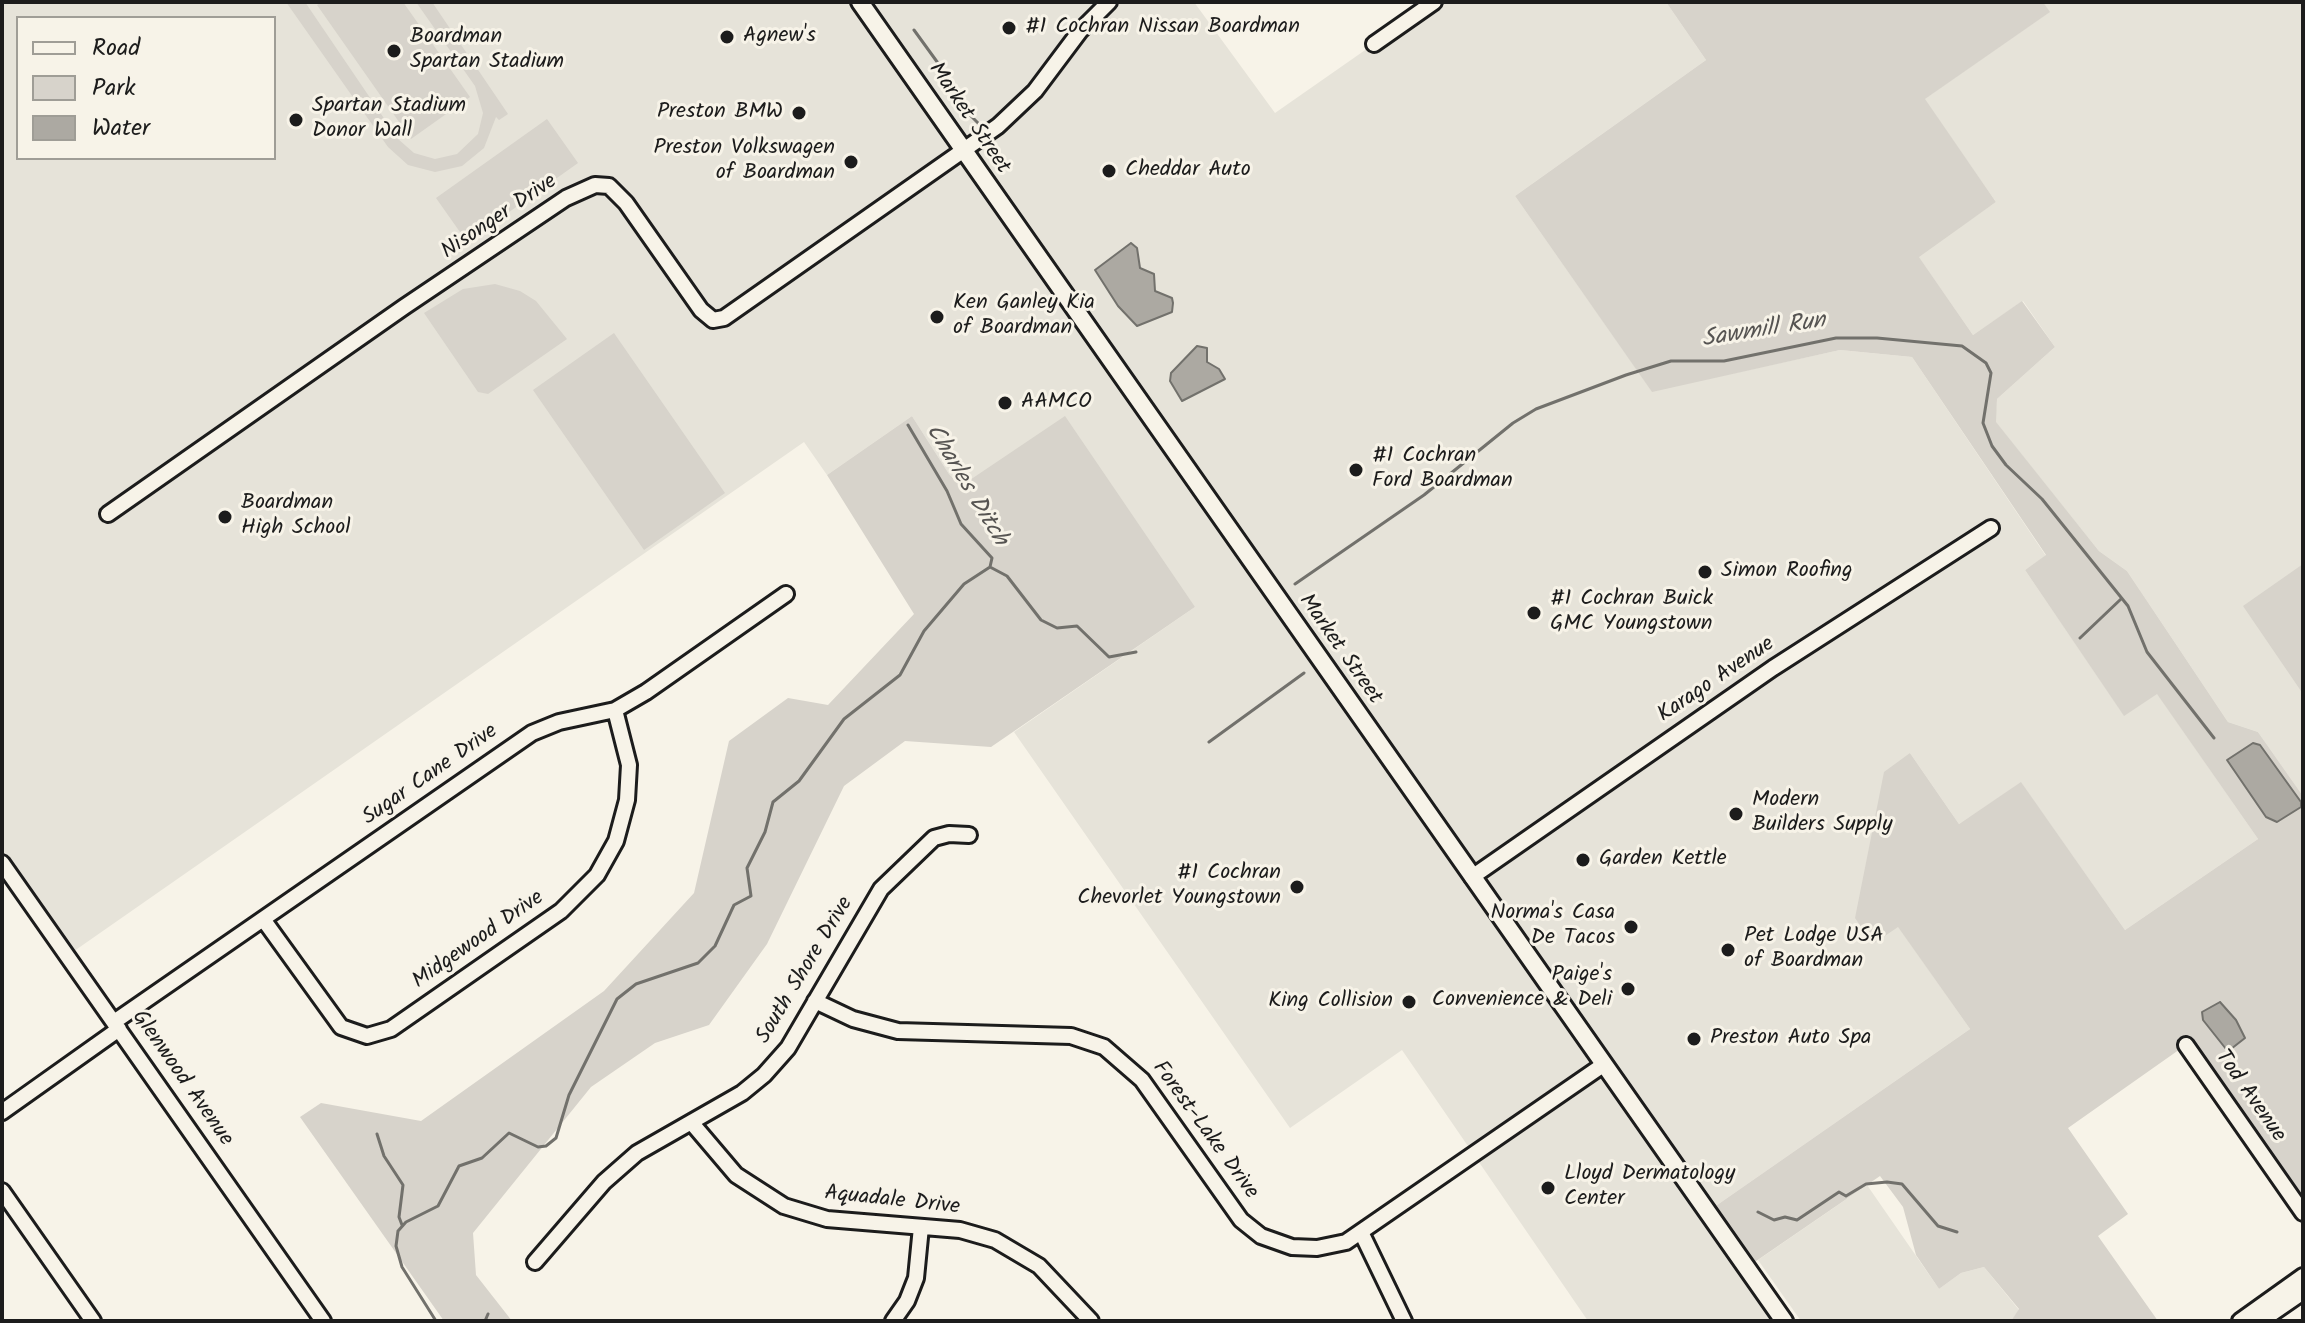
<!DOCTYPE html>
<style>
body{margin:0}
#map{position:relative;width:2305px;height:1323px;overflow:hidden;background:#f7f3e8;font-family:Kalam,sans-serif}
canvas{display:block}
.frame{position:absolute;inset:0;border:4px solid #1c1c1c;pointer-events:none}
.legend{position:absolute;left:16px;top:16px;width:260px;height:144px;box-sizing:border-box;background:#f7f3e8;border:2px solid #9f9d96;margin:0;padding:10px 14px;list-style:none;font-size:24px;color:#1c1c1c}
.legend li{display:flex;align-items:center;gap:16px;height:40px}
.legend b{width:40px;border:2px solid #9f9d96}
</style>
<div id="map">
<canvas width="2305" height="1323"></canvas>
<div class="frame"></div>
<ul class="legend">
<li><b style="height:10px;background:#f7f3e8"></b>Road</li>
<li><b style="height:22px;background:#d7d3cb"></b>Park</li>
<li><b style="height:22px;background:#aca9a2"></b>Water</li>
</ul>
</div>
<script>
const ctx = document.querySelector('canvas').getContext('2d');
ctx.lineJoin = 'round';
function fillPath(path, color) {
  ctx.fillStyle = color;
  ctx.fill(path, 'evenodd');
}
function poly(rows) {
  const path = new Path2D();
  for (const r of rows) {
    path.moveTo(r[0], r[1]);
    for (let i = 2; i < r.length; i += 2) path.lineTo(r[i], r[i + 1]);
  }
  return path;
}
function strokePath(path, color, width, dash) {
  ctx.strokeStyle = color;
  ctx.lineWidth = width;
  ctx.lineCap = dash ? 'butt' : 'round';
  ctx.setLineDash(dash || []);
  ctx.stroke(path);
}
function label(font, color, halo, rows, align = 'center') {
  ctx.font = font + ' Kalam,sans-serif';
  ctx.lineWidth = 6;
  ctx.setLineDash([]);
  ctx.textBaseline = 'middle';
  ctx.strokeStyle = halo;
  ctx.fillStyle = color;
  for (const [text, x, y, turn = 0] of rows) {
    ctx.save();
    ctx.translate(x, y);
    ctx.rotate((+turn || 0) * Math.PI / 180);
    ctx.textAlign = isNaN(turn) ? turn : align;
    if (halo) ctx.strokeText(text, 0, 0);
    ctx.fillText(text, 0, 0);
    ctx.restore();
  }
}
const built = poly([
 [2,2,1194,2,1275,113,1434,2,1666,2,1706,60,1515,196,1652,391,1840,350,1912,357,2046,556,2025,570,2124,715,2157,693,2258,839,2125,930,2021,783,1959,824,1910,753,1898,926,1970,1029,1707,1212,1784,1321,1588,1321,1402,1050,1290,1128,1014,732,1195,607,961,486,949,474,912,416,827,475,804,442,67,956,2,863],
 [18,18,274,18,274,158,18,158],
 [2043,2,2303,2,2303,796,2258,732,2228,722,2127,571,2099,551,1995,422,1997,399,2055,347,2023,301,1973,335,1918,256,1996,202,1924,99,2049,12],
 [1867,1185,1939,1289,1961,1273,1984,1267,2019,1310,2011,1321,1801,1321,1758,1260]
]);
const green = poly([
 [286,2,305,2,398,139,414,153,435,159,457,154,478,134,483,113,475,86,416,2,432,2,508,114,499,120,496,117,484,148,462,166,435,172,408,165,388,147],
 [322,2,403,2,470,97,411,139,317,5],
 [1666,2,2043,2,2050,12,1925,99,1996,202,1919,257,1973,335,2022,301,2055,347,1997,399,1996,422,2099,551,2127,571,2228,722,2258,732,2303,796,2303,1213,2183,1047,2068,1128,2128,1214,2098,1236,2158,1321,2011,1321,2019,1309,1984,1267,1961,1273,1939,1289,1916,1255,1903,1207,1880,1176,1746,1268,1707,1212,1970,1029,1898,927,1873,944,1855,918,1884,772,1910,753,1959,824,2021,782,2125,930,2258,839,2157,694,2124,716,2025,570,2046,555,1912,357,1840,350,1652,392,1515,196,1706,60],
 [547,119,578,163,467,242,436,198],
 [495,284,520,291,536,301,567,339,488,394,478,392,424,313,463,289],
 [614,333,725,493,644,550,533,390],
 [912,416,949,474,961,486,1065,416,1195,607,991,747,905,741,844,786,767,944,709,1025,655,1043,591,1087,473,1233,476,1275,512,1321,444,1321,300,1117,321,1103,421,1121,604,991,694,893,729,741,788,698,828,705,914,614,827,475],
 [2303,564,2303,690,2301,691,2243,606]
]);
const water = poly([
 [1131,243,1137,248,1140,268,1154,274,1155,291,1172,298,1173,303,1172,312,1137,326,1118,306,1095,270,1131,243],
 [1197,346,1207,348,1207,362,1219,369,1225,379,1182,401,1170,381,1171,373,1197,346],
 [2253,743,2260,745,2301,802,2301,807,2277,822,2266,817,2227,760,2253,743],
 [2220,1002,2236,1020,2245,1038,2231,1049,2226,1049,2203,1020,2202,1012,2220,1002]
]);
const stream = poly([
 [914,30,943,70,962,107,980,125],
 [908,425,947,491,961,524,992,558,990,567],
 [990,567,1007,576,1041,620,1057,628,1077,626,1109,657,1136,652],
 [1295,584,1424,495,1513,423,1536,409,1626,375,1671,361,1724,361,1836,338,1877,338,1962,346,1986,363,1991,373,1983,423,1992,446,2006,465,2042,499,2128,606,2147,652,2214,738],
 [2080,638,2121,599],
 [1209,742,1304,673],
 [377,1134,384,1156,403,1185,399,1217,402,1225],
 [1758,1212,1774,1220,1785,1217,1797,1220,1839,1192,1846,1196,1866,1184,1887,1182,1902,1184,1938,1226,1957,1232],
 [436,1321,402,1267,396,1246,398,1231,406,1222,438,1206,459,1166,482,1158,509,1133,538,1147,546,1146,556,1138,569,1095,617,999,636,984,698,963,715,946,734,905,751,896,747,868,765,832,773,802,799,781,844,719,900,675,924,631,964,584,990,567],
 [485,1321,488,1314]
]);
const minor = poly([
 [1374,44,1434,2],
 [108,514,404,307,566,198,595,185,609,186,626,203,701,310,713,320,724,318,998,126,1035,91,1080,31,1109,2],
 [2,863,323,1321],
 [1472,877,1773,668,1991,528],
 [263,919,341,1027,367,1036,391,1029,561,911,597,875,616,841,627,800,629,765,615,710],
 [815,1001,853,1019,898,1031,1071,1036,1104,1047,1142,1080,1241,1220,1261,1236,1292,1247,1317,1248,1346,1242,1603,1065],
 [114,1022,532,733,559,722,615,710,646,692,786,594],
 [2186,1045,2303,1213],
 [2,1112,119,1029],
 [691,1122,736,1175,784,1206,827,1219,960,1230,995,1240,1039,1266,1091,1321],
 [2,1191,93,1321],
 [1361,1232,1404,1321],
 [535,1262,604,1182,637,1153,742,1093,764,1075,788,1048,881,889,934,838,949,834,969,835],
 [893,1321,907,1301,916,1278,921,1227],
 [2240,1321,2303,1276],
 [2261,1321,2303,1292]
]);
const major = poly([
 [860,2,1784,1321]
]);
const markers = [
 [1009,28,8,"#1c1c1c"],
 [727,37,8,"#1c1c1c"],
 [394,51,8,"#1c1c1c"],
 [799,113,8,"#1c1c1c"],
 [296,120,8,"#1c1c1c"],
 [851,162,8,"#1c1c1c"],
 [1109,171,8,"#1c1c1c"],
 [937,317,8,"#1c1c1c"],
 [1005,403,8,"#1c1c1c"],
 [1356,470,8,"#1c1c1c"],
 [225,517,8,"#1c1c1c"],
 [1705,572,8,"#1c1c1c"],
 [1534,613,8,"#1c1c1c"],
 [1736,814,8,"#1c1c1c"],
 [1583,860,8,"#1c1c1c"],
 [1297,887,8,"#1c1c1c"],
 [1631,927,8,"#1c1c1c"],
 [1728,950,8,"#1c1c1c"],
 [1628,989,8,"#1c1c1c"],
 [1409,1002,8,"#1c1c1c"],
 [1694,1039,8,"#1c1c1c"],
 [1548,1188,8,"#1c1c1c"]
];
const poiNames = [
 ["#1 Cochran Nissan Boardman",1025,28],
 ["Agnew's",743,37],
 ["Boardman",410,38],
 ["Spartan Stadium",410,63],
 ["Spartan Stadium",312,107],
 ["Donor Wall",312,132],
 ["Preston BMW",783,113,"right"],
 ["Preston Volkswagen",835,149,"right"],
 ["of Boardman",835,174,"right"],
 ["Cheddar Auto",1125,171],
 ["Ken Ganley Kia",953,304],
 ["of Boardman",953,329],
 ["AAMCO",1021,403],
 ["#1 Cochran",1372,457],
 ["Ford Boardman",1372,482],
 ["Boardman",241,504],
 ["High School",241,529],
 ["Simon Roofing",1721,572],
 ["#1 Cochran Buick",1550,600],
 ["GMC Youngstown",1550,625],
 ["Modern",1752,801],
 ["Builders Supply",1752,826],
 ["Garden Kettle",1599,860],
 ["#1 Cochran",1281,874,"right"],
 ["Chevorlet Youngstown",1281,899,"right"],
 ["Norma's Casa",1615,914,"right"],
 ["De Tacos",1615,939,"right"],
 ["Pet Lodge USA",1744,937],
 ["of Boardman",1744,962],
 ["Paige's",1612,976,"right"],
 ["Convenience & Deli",1612,1001,"right"],
 ["King Collision",1393,1002,"right"],
 ["Preston Auto Spa",1710,1039],
 ["Lloyd Dermatology",1564,1175],
 ["Center",1564,1200]
];
const streetNames = [
 ["Market Street",968,119,56],
 ["Nisonger Drive",500,218,-34],
 ["Market Street",1339,650,55],
 ["Karago Avenue",1717,681,-34],
 ["Sugar Cane Drive",431,776,-35],
 ["Midgewood Drive",479,941,-35],
 ["South Shore Drive",806,971,-59],
 ["Glenwood Avenue",181,1079,55],
 ["Tod Avenue",2249,1097,55],
 ["Forest-Lake Drive",1204,1131,54],
 ["Aquadale Drive",892,1202,6]
];
const waterNames = [
 ["Sawmill Run",1764,332,-9],
 ["Charles Ditch",965,486,59]
];
fillPath(built, '#e6e3d9');
fillPath(green, '#d7d3cb');
fillPath(water, '#aca9a2');
strokePath(water, '#72716c', 2);
strokePath(stream, '#72716c', 3);
strokePath(minor, '#1c1c1c', 20);
strokePath(major, '#1c1c1c', 22);
strokePath(minor, '#f7f3e8', 14);
strokePath(major, '#f7f3e8', 16);
for (const [x, y, r, color] of markers) {
  const dot = new Path2D();
  dot.arc(x, y, r, 0, 2 * Math.PI);
  ctx.fillStyle = color;
  ctx.fill(dot);
  strokePath(dot, '#f7f3e8', 3);
}
label('22px', '#1c1c1c', '#f7f3e8', poiNames, 'left');
label('22px', '#1c1c1c', '#f7f3e8', streetNames);
label('italic 24px', '#565452', '#f7f3e8', waterNames);
</script>
